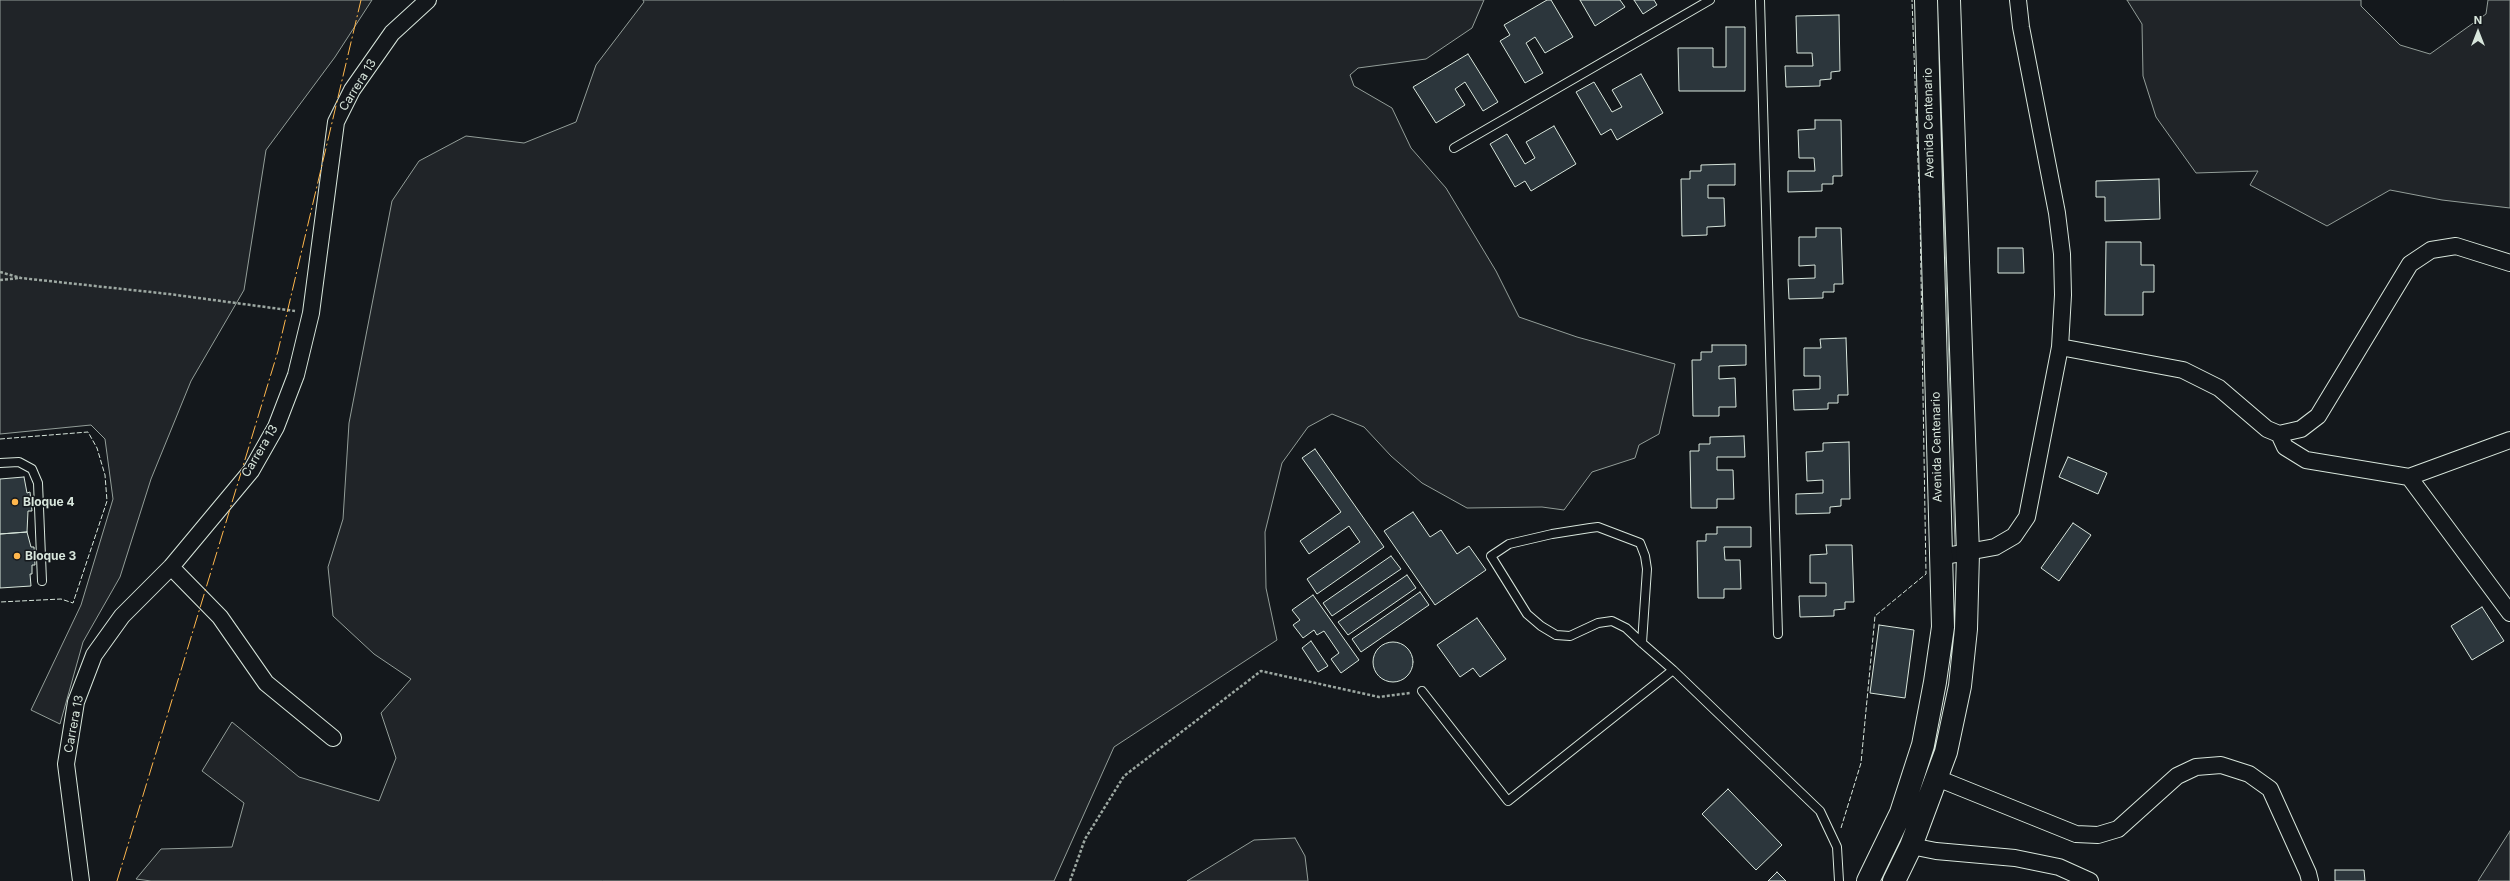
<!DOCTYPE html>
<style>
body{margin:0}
#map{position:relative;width:2510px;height:881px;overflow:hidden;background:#14181c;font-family:Inter,sans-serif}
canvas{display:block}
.north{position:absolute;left:2458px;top:12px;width:40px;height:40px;-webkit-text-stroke:3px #14181c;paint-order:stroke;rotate:0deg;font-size:11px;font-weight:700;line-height:16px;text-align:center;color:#d8e6dc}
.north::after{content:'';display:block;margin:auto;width:14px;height:18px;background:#d8e6dc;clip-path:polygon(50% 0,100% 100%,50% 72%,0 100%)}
</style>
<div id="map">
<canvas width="2510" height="881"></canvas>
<div class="north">N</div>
</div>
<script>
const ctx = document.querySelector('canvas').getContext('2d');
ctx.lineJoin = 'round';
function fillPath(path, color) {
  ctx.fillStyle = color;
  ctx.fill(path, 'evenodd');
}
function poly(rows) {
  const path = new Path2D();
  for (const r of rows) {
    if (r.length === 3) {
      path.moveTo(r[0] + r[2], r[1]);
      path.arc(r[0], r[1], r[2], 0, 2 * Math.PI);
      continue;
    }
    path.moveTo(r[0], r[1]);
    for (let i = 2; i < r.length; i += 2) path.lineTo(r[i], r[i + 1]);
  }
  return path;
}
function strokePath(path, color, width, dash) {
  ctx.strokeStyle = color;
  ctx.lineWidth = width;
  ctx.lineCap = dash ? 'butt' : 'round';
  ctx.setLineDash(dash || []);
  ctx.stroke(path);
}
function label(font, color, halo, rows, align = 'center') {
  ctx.font = font + ' Inter,sans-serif';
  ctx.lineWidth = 3;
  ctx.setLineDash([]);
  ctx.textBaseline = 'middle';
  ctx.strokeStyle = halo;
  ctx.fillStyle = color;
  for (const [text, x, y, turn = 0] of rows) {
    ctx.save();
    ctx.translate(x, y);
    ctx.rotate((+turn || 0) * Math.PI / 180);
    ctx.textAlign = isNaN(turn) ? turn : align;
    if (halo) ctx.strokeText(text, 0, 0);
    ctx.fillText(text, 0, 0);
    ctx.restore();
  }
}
const green = poly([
 [0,0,372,0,335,57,266,150,244,290,191,381,151,479,120,577,83,642,60,724,31,710,81,605,113,499,105,439,91,425,0,434,0,0],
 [643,0,1484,0,1472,28,1426,59,1358,68,1350,75,1354,86,1392,108,1411,148,1446,188,1496,271,1519,317,1577,337,1675,364,1659,434,1639,445,1635,458,1592,472,1564,510,1542,507,1467,508,1422,483,1391,456,1364,427,1332,414,1308,427,1282,463,1265,532,1266,588,1277,640,1114,747,1054,881,151,881,136,879,161,849,232,847,244,803,202,771,232,722,299,777,379,801,396,758,381,713,411,679,374,654,333,616,328,567,343,519,349,423,392,201,419,161,466,136,524,143,576,122,596,65,644,2,643,0],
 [1937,0,1940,0,1958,547,1955,546,1937,0],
 [2127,0,2361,0,2361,6,2400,45,2430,54,2486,14,2488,0,2510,0,2510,208,2442,200,2390,190,2327,226,2250,185,2258,171,2196,173,2156,117,2143,76,2142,24,2127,0],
 [2510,831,2510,881,2478,881,2510,831],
 [1295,838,1305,856,1308,881,1187,881,1254,840,1295,838]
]);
const building = poly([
 [1547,0,1551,0,1573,37,1545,53,1535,37,1526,43,1543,73,1525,83,1500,41,1510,35,1504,25,1547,0],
 [1580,0,1620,0,1625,7,1595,26,1580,0],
 [1634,0,1654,0,1657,5,1643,14,1634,0],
 [1839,15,1840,71,1831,72,1831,79,1820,80,1820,86,1786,87,1785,66,1813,66,1812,53,1797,53,1796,16,1839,15],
 [1726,27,1745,27,1745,91,1679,91,1678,48,1713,48,1713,67,1726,67,1726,27],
 [1468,54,1498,102,1483,111,1465,82,1455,89,1465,105,1436,123,1413,87,1468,54],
 [1641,74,1663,113,1617,140,1611,129,1601,135,1576,92,1594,82,1612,112,1622,107,1612,90,1641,74],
 [1815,120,1841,120,1842,176,1833,176,1833,184,1822,184,1822,191,1788,192,1788,171,1815,171,1814,158,1799,158,1798,130,1815,129,1815,120],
 [1554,126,1576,164,1531,191,1525,181,1515,187,1490,144,1507,134,1525,164,1535,158,1526,142,1554,126],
 [1735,164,1735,185,1708,185,1708,198,1724,198,1725,226,1707,227,1707,235,1682,236,1681,179,1690,179,1690,171,1701,171,1701,165,1735,164],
 [2159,179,2160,219,2105,221,2105,197,2096,197,2096,181,2159,179],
 [1816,228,1841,228,1843,284,1834,284,1834,292,1823,292,1823,298,1789,299,1788,279,1815,278,1815,265,1799,266,1799,237,1816,237,1816,228],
 [2106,242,2141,242,2141,265,2154,265,2154,292,2143,292,2143,315,2105,315,2106,242],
 [1998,248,2023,248,2024,273,1998,273,1998,248],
 [1846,338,1848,395,1838,395,1838,403,1828,403,1828,409,1794,410,1793,390,1820,389,1820,376,1804,376,1804,348,1821,348,1820,339,1846,338],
 [1712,345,1746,345,1746,365,1719,366,1719,379,1735,378,1736,407,1719,407,1719,416,1693,416,1692,360,1701,360,1701,352,1712,352,1712,345],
 [1744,436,1745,457,1717,457,1717,470,1733,470,1734,499,1717,499,1717,508,1691,508,1690,451,1699,451,1699,444,1710,444,1710,437,1744,436],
 [1849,442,1850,499,1841,499,1841,506,1830,507,1830,513,1796,514,1796,494,1823,493,1823,480,1807,481,1806,452,1823,451,1823,443,1849,442],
 [1315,449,1384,547,1317,594,1307,579,1360,542,1349,526,1309,554,1300,541,1341,512,1302,458,1315,449],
 [2068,457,2107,473,2098,494,2059,477,2068,457],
 [24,477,27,493,30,492,32,511,28,511,27,532,0,534,0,479,24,477],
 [1413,512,1430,537,1441,530,1457,554,1469,546,1486,570,1435,605,1384,531,1413,512],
 [2073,523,2091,535,2059,581,2041,568,2073,523],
 [1717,527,1751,527,1751,547,1724,547,1725,560,1740,560,1741,589,1724,589,1724,598,1698,598,1697,541,1706,541,1706,534,1717,534,1717,527],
 [27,532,31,547,34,547,35,565,32,565,32,574,30,574,31,586,0,588,0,534,27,532],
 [1826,545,1852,545,1854,602,1845,602,1845,609,1834,610,1834,616,1800,617,1799,596,1826,596,1826,583,1810,583,1810,555,1827,554,1826,545],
 [1391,556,1401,569,1332,616,1323,603,1391,556],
 [1407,575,1416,588,1348,635,1338,622,1407,575],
 [1420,592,1429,605,1361,652,1352,639,1420,592],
 [1313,595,1359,660,1341,673,1331,659,1339,653,1324,631,1317,635,1314,630,1303,638,1293,625,1300,620,1292,610,1313,595],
 [2482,607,2504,641,2472,660,2451,626,2482,607],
 [1477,618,1506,659,1480,677,1473,668,1460,677,1437,645,1477,618],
 [1879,625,1914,630,1905,698,1870,693,1879,625],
 [1311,641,1328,666,1318,672,1302,648,1311,641],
 [1393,662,20],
 [1728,789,1782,845,1756,870,1702,814,1728,789],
 [2335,870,2364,870,2365,881,2335,881,2335,870],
 [1777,872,1786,881,1768,881,1777,872]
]);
const path = poly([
 [0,272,21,278,169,294,295,311],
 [0,280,19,278],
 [1070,881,1085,839,1124,776,1261,671,1379,697,1410,693]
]);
const service = poly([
 [1760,0,1778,634],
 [1454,148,1710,0],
 [0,463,19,462,32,469,38,483,42,581],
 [1642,643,1647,569,1645,556,1640,543,1598,527,1590,528,1552,534,1509,544,1491,556,1527,614,1541,626,1556,635,1570,636,1598,623,1612,621,1626,628,1642,643,1673,670,1820,811,1837,847,1839,881],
 [1422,691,1508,801,1673,670]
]);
const minor = poly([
 [2060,347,2183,370,2219,388,2267,429,2279,434,2301,429,2318,416,2410,264,2431,250,2456,246,2510,263],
 [2279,434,2285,447,2306,460,2409,477,2510,440],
 [2409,477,2510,613],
 [1940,557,1995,547,2014,536,2027,517,2060,347,2063,295,2062,254,2057,213,2021,27,2018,0],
 [171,567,220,617,266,683,333,738],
 [1937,778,2076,834,2098,835,2118,829,2177,776,2196,767,2221,765,2249,774,2270,789,2308,873,2310,881],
 [1911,846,1936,851,2015,858,2059,867,2090,881],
 [81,881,66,764,76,702,94,655,122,616,171,567,251,471,276,427,296,375,311,313,336,122,352,90,392,33,428,0]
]);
const secondary = poly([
 [1868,881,1901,813,1923,745,1935,682,1943,627,1926,0],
 [1894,881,1911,846,1946,752,1960,686,1966,629,1968,553,1949,0]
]);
const fence = poly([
 [0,439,88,432,97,448,105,475,107,501,73,603,61,599,0,602],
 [1841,828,1861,763,1875,616,1926,574,1920,216,1912,0]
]);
const power = poly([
 [117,881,278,351,361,0]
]);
const markers = [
 [15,502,4,"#ffb74d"],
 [17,556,4,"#ffb74d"]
];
const streetNames = [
 ["Carrera 13",358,85,-58],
 ["Avenida Centenario",1929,123,-91],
 ["Avenida Centenario",1937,447,-91],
 ["Carrera 13",260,451,-59],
 ["Carrera 13",74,724,-79]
];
const poiNames = [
 ["Bloque 4",23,502],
 ["Bloque 3",25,556]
];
fillPath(green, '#202428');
strokePath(green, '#939e99', 1);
fillPath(building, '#2c363c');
strokePath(building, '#d8e6dc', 1);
strokePath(service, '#d8e6dc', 10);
strokePath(minor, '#d8e6dc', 18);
strokePath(secondary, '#d8e6dc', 24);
strokePath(path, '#9da8a2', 2.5, [3, 2]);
strokePath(service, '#14181c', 8);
strokePath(minor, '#14181c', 16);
strokePath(secondary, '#14181c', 22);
strokePath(fence, '#d8e6dc', 1, [5, 2]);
strokePath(power, '#ffb74d', 1, [14, 3, 2, 3]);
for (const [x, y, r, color] of markers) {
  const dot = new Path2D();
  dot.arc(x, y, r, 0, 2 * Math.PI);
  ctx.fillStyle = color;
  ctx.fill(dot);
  strokePath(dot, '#14181c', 1.5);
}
label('12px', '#d8e6dc', '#14181c', streetNames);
label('bold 12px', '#d8e6dc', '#14181c', poiNames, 'left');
</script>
